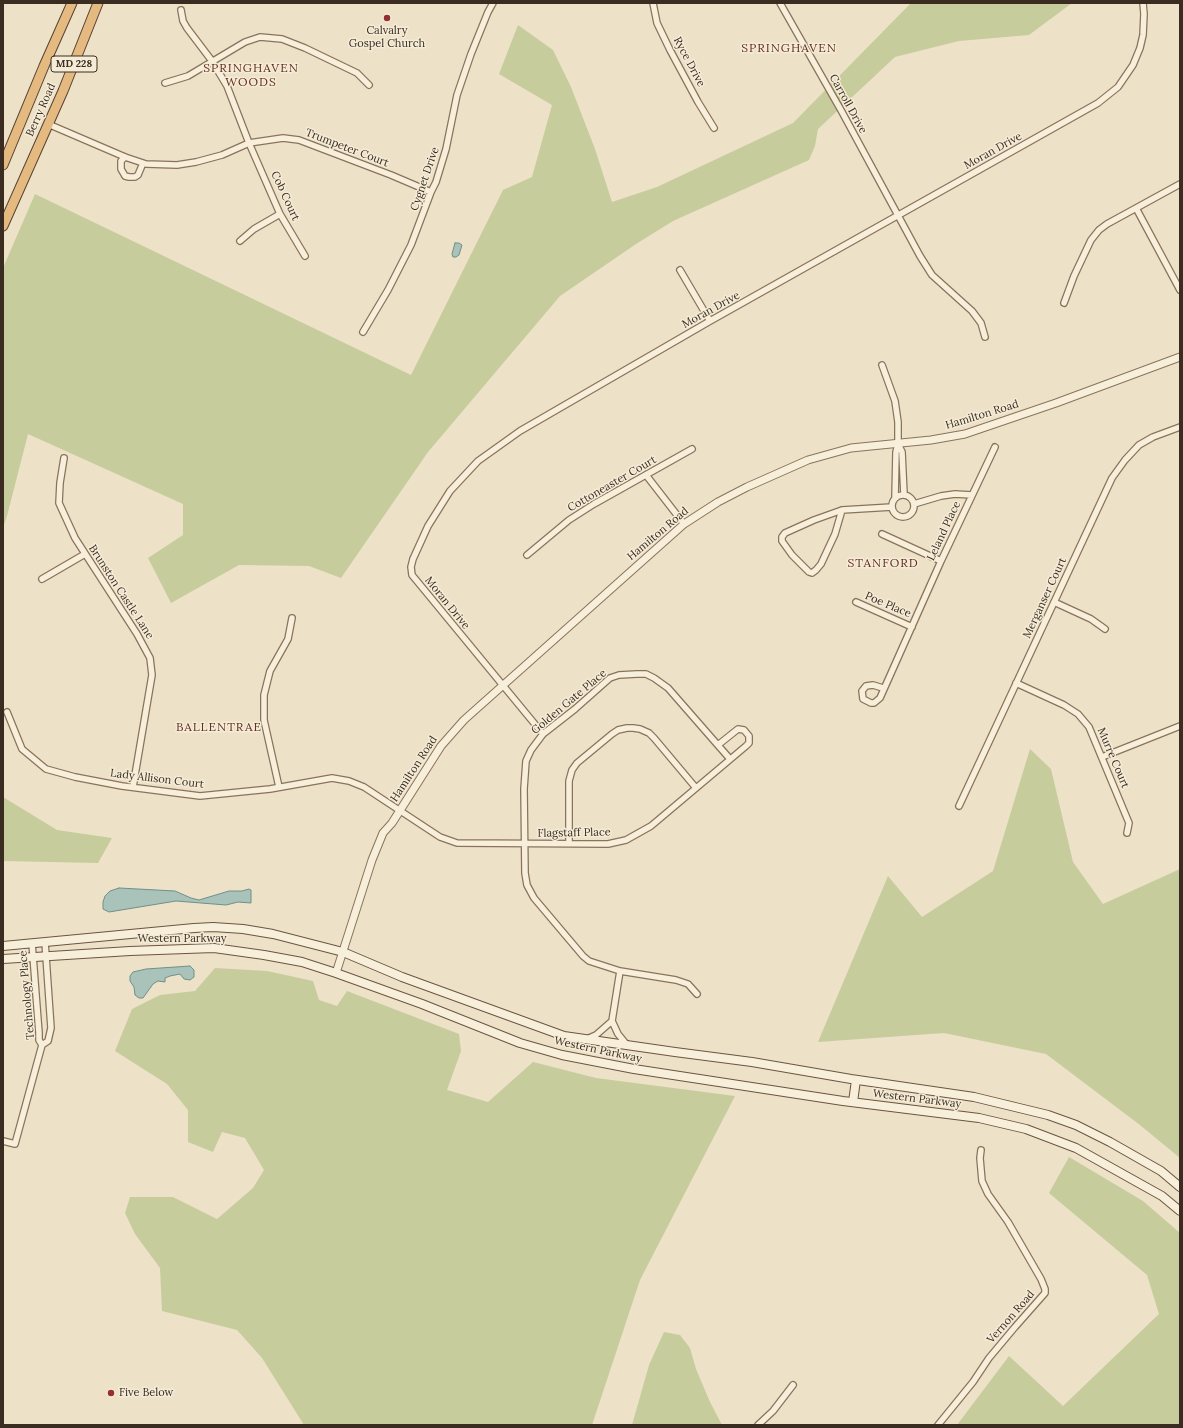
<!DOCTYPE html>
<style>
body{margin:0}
#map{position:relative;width:1183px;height:1428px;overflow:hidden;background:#ede1c8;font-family:Lora,serif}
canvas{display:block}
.frame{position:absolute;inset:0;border:4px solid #3a2c20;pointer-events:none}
</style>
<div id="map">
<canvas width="1183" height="1428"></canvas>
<div class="frame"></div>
</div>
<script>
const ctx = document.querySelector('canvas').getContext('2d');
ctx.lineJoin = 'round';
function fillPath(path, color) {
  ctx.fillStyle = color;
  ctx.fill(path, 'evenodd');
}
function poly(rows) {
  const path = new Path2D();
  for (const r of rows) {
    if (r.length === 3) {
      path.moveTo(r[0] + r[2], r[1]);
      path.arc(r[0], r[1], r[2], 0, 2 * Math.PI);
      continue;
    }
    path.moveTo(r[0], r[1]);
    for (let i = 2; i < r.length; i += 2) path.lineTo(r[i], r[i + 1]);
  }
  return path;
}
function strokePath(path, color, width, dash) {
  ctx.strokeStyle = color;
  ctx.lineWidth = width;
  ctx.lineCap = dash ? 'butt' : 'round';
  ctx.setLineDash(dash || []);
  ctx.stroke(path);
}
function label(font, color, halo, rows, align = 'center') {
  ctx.font = font + ' Lora,serif';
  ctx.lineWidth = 3;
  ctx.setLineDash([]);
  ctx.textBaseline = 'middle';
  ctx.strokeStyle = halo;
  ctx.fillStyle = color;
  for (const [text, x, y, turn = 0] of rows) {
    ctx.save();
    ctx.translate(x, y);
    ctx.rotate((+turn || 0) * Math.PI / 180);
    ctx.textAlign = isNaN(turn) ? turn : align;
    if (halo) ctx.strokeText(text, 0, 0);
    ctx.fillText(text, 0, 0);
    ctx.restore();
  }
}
const green = poly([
 [911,3,1072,3,1029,35,959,41,895,57,818,129,815,146,809,160,673,221,636,244,560,296,428,452,341,578,309,566,239,565,171,603,148,558,183,535,183,504,28,434,7,516,3,528,3,268,35,194,411,375,503,190,532,177,552,105,499,74,518,25,553,50,571,87,595,149,612,202,657,187,793,123],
 [1030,749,1051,769,1073,862,1103,904,1180,869,1180,1158,1140,1125,1046,1054,944,1033,818,1042,888,876,922,917,993,871],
 [3,797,57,830,112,838,98,863,3,861],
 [215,968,267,971,313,981,319,1000,337,1006,347,991,459,1034,461,1051,447,1090,488,1102,533,1062,596,1078,735,1096,640,1280,592,1425,304,1425,262,1358,237,1330,162,1311,160,1268,135,1234,125,1213,130,1197,173,1197,217,1219,253,1188,264,1170,245,1138,222,1132,213,1152,188,1142,188,1110,167,1084,115,1051,132,1009,160,995,195,991],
 [1069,1157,1143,1201,1180,1233,1180,1425,957,1425,1009,1356,1063,1406,1159,1314,1147,1275,1049,1193],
 [664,1332,680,1335,690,1348,696,1369,710,1402,722,1425,632,1425,649,1365]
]);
const water = poly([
 [455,243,459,243,462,245,459,255,456,257,453,257,452,254,455,243],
 [119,888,175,891,191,898,199,900,229,891,242,891,249,889,251,890,251,903,238,902,226,905,176,901,109,912,103,909,103,902,105,896,110,891,119,888],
 [190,966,194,970,194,977,190,980,184,979,180,974,170,976,165,978,165,982,158,981,153,984,143,998,139,998,135,995,134,987,130,981,130,976,133,972,146,969,190,966]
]);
const minor = poly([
 [653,3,657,23,670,50,698,102,714,128],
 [780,3,842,112,920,256,932,275,972,311,981,323,985,337],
 [181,10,183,21,187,28,212,61,227,86,249,143,280,214,305,256],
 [165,83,188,76,245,42,260,37,282,39,305,48,357,73,369,85],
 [48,124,125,157,146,164,177,165,196,162,222,155,249,143,283,138,299,140,391,175,431,192],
 [125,157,121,161,121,169,125,176,129,177,135,177,138,175,143,163],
 [1136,208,1180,290],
 [240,241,254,229,280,214],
 [680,270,710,321],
 [1064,303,1074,276,1091,240,1099,230,1107,224,1180,184],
 [363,332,388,290,411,245,431,192,436,182,446,149,457,95,471,54,488,12,493,3],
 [882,365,895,401,898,422,898,444,896,452,895,498],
 [898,444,902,452,904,494],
 [64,458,60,483,59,503,75,538,137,634,150,658,152,675,133,787],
 [646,475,684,524],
 [903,506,11],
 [914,504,941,496,955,494,972,495],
 [842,510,835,534,821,564,816,570,812,573,809,572,792,555,782,541,782,537,785,533,814,520,842,510],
 [842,510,892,507],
 [882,534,941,561],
 [527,555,569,520,594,504,692,449],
 [42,579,85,554],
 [856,602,912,627],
 [1054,602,1091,619,1105,629],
 [1016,683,1064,705,1078,714,1089,727,1129,823,1127,833],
 [883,688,873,685,866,686,862,691,863,699,871,703,874,703,880,698,941,561,995,447],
 [7,712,22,749,46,769,75,777,122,786,200,796,270,789,332,778,349,781,364,787,440,837,457,843,608,844,626,840,651,826,746,746,749,743,749,736,744,730,738,729,718,745],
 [543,734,412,575,411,567,413,559,428,526,450,491,478,461,520,431,710,321,1098,103,1118,87,1133,65,1140,48,1143,35,1144,14,1143,3],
 [1102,757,1180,726],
 [279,787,264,720,264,695,270,671,288,639,292,618],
 [959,806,1112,478,1125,460,1139,445,1153,437,1180,427],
 [569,843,569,781,572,770,577,763,612,734,618,730,627,728,633,728,640,729,649,733,654,738,696,788],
 [32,943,39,1033,39,1040,42,1045],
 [620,971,612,1021,618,1034,627,1045],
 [697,994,688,984,676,980,620,971,589,961,583,956,534,898,527,885,525,873,524,789,526,761,531,750,543,734,575,709,610,678,619,675,637,674,646,674,654,678,668,688,730,759],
 [587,1039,596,1035,612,1021],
 [3,1141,15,1144,42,1045,48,1041,51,1028,45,942],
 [758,1425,773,1411,793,1385],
 [938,1425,973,1382,989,1358,1015,1327,1045,1293,1045,1289,1041,1279,1008,1222,988,1194,982,1181,980,1158,981,1150]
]);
const tertiary = poly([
 [336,973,372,860,383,833,392,823,441,746,464,720,684,524,718,502,747,487,808,460,851,448,931,440,965,434,1056,403,1180,357]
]);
const secondary = poly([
 [3,946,194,928,213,927,243,929,273,934,343,952,402,977,564,1036,675,1052,752,1062,851,1079,974,1097,1048,1115,1076,1125,1110,1142,1161,1171,1180,1187],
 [3,959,130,951,214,948,264,955,302,962,336,973,422,1004,520,1043,562,1055,634,1069,843,1101,979,1118,1026,1129,1076,1148,1162,1196,1180,1211],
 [853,1102,856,1080]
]);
const trunk = poly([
 [3,165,44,66,72,3],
 [3,226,63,91,98,3]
]);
const markers = [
 [387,18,4,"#962f33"],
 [111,1393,4,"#962f33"]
];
const shields = [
 [74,64,46]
];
const shieldNames = [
 ["MD 228",74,64]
];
const poiNames = [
 ["Calvalry",387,31],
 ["Gospel Church",387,44],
 ["Five Below",119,1393,"left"]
];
const streetNames = [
 ["Ryce Drive",689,62,62],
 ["Carroll Drive",848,104,61],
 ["Berry Road",41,110,-66],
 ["Trumpeter Court",347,148,21],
 ["Moran Drive",993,151,-29],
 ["Cygnet Drive",425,179,-71],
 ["Cob Court",285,196,65],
 ["Moran Drive",711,310,-29],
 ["Hamilton Road",982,415,-17],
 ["Cottoneaster Court",612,484,-30],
 ["Leland Place",944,531,-65],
 ["Hamilton Road",658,534,-40],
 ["Brunston Castle Lane",121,592,57],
 ["Merganser Court",1045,598,-65],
 ["Moran Drive",447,603,51],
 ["Poe Place",888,605,23],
 ["Golden Gate Place",569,702,-40],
 ["Murre Court",1113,758,67],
 ["Hamilton Road",414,769,-57],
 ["Lady Allison Court",157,779,7],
 ["Flagstaff Place",574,833,-1],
 ["Western Parkway",182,939],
 ["Technology Place",27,995,-95],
 ["Western Parkway",598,1050,12],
 ["Western Parkway",917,1099,7],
 ["Vernon Road",1011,1317,-49]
];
const neighbourhoodNames = [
 ["SPRINGHAVEN",789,49],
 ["SPRINGHAVEN",251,69],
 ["WOODS",251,83],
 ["STANFORD",883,564],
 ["BALLENTRAE",219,728]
];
fillPath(green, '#c7cc9c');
fillPath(water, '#a9c2ba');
strokePath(water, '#6f9087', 1);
strokePath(minor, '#89735d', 8);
strokePath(tertiary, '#89735d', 9);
strokePath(secondary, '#6b5540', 10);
strokePath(trunk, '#574231', 11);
strokePath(minor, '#f8efdb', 5.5);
strokePath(tertiary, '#f8efdb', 7);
strokePath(secondary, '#f8efdb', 8);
strokePath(trunk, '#e4ba80', 9);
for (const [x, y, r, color] of markers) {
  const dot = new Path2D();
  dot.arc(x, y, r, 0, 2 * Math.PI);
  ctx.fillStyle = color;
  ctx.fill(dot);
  strokePath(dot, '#f5ecd7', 1.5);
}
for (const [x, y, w] of shields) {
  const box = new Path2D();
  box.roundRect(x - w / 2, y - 8, w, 16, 3);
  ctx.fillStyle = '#f5ecd7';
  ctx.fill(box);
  strokePath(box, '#3a2c20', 1);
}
label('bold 10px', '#3a2c20', null, shieldNames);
label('11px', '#3a2c20', '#f5ecd7', poiNames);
label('11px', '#3a2c20', '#f5ecd7', streetNames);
ctx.letterSpacing = '1px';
label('12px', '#652e21', '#f5ecd7', neighbourhoodNames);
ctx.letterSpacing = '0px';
</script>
